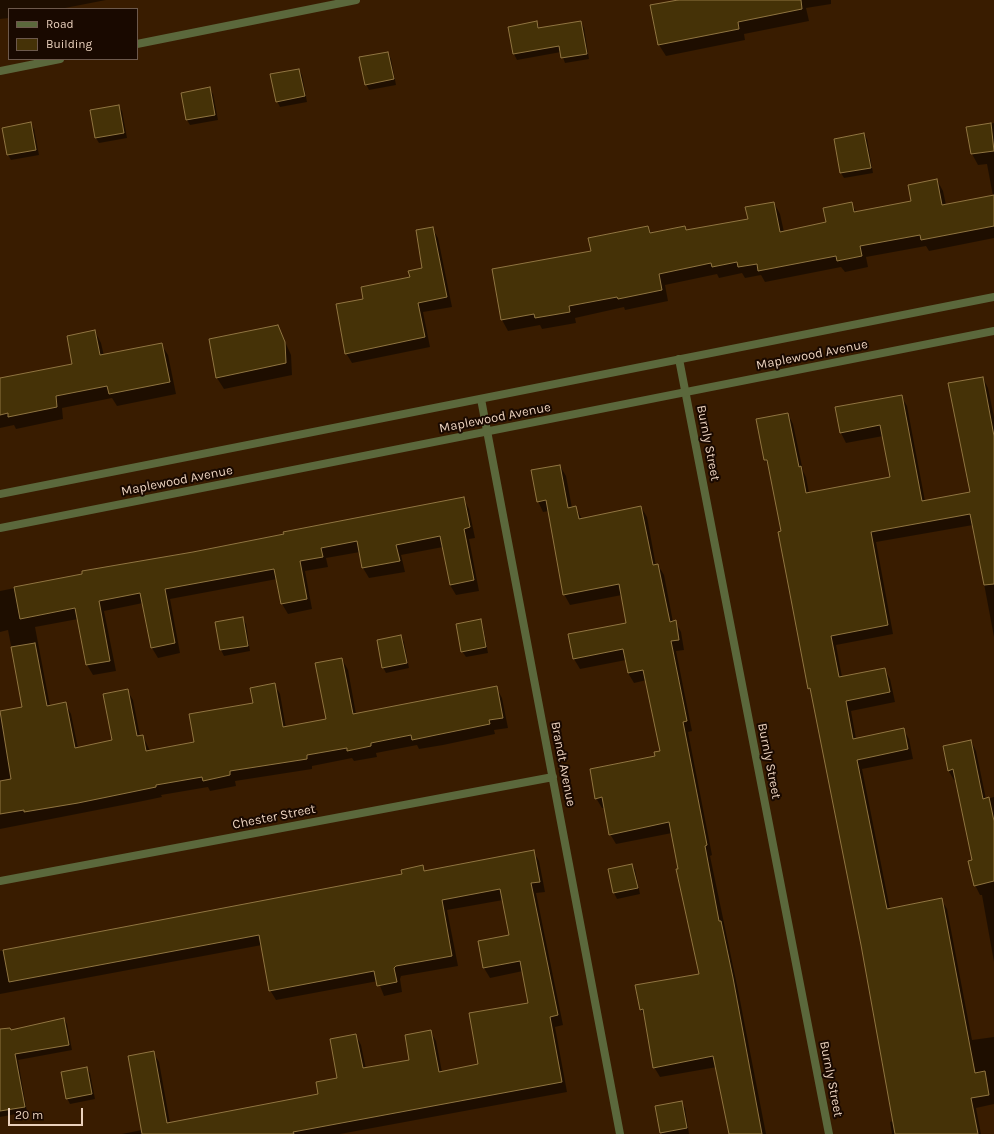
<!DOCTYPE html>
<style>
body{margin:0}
#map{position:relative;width:994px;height:1134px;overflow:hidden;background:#391c00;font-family:Karla,sans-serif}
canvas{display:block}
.legend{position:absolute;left:8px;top:8px;width:130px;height:52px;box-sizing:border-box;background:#190900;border:1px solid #6d594c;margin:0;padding:5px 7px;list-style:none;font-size:12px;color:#ead1bd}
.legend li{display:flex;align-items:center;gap:8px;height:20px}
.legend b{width:20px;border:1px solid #6d594c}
.scale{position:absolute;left:8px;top:1108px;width:75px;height:18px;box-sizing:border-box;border:2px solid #ead1bd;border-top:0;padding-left:5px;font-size:12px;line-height:14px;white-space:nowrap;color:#ead1bd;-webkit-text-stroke:3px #190900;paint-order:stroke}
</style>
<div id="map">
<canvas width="994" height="1134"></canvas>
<ul class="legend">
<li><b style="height:5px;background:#5b683c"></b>Road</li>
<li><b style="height:11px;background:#453207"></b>Building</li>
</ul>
<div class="scale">20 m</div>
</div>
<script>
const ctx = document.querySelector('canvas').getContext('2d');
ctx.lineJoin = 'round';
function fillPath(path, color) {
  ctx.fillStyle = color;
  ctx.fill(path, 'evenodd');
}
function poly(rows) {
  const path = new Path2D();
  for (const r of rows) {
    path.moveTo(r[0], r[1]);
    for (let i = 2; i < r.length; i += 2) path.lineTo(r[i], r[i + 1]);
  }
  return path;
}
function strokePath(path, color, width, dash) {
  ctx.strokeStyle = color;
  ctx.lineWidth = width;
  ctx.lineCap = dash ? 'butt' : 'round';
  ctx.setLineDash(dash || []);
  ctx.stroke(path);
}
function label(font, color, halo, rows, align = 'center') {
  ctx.font = font + ' Karla,sans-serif';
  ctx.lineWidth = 4;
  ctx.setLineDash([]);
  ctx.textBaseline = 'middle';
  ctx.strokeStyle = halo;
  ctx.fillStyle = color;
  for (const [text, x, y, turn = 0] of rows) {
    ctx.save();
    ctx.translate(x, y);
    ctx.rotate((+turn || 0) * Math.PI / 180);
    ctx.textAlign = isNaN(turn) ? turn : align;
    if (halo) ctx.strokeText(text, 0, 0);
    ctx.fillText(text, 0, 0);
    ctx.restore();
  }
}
const shadow = poly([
 [0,0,106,0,60,9,9,9,9,18,0,19],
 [683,0,831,0,831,4,806,8,809,21,744,34,745,40,666,56,659,45],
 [537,22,540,29,581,22,584,28,589,59,565,63,561,52,517,60,514,54,509,28],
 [388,53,391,59,396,85,369,90,366,84],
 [299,70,302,75,307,102,280,107,277,101],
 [209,89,213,94,218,120,190,125,187,120,182,94],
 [118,106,122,111,127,138,99,143,96,138],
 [994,123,994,238,929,251,926,246,866,257,868,267,845,272,841,267,765,282,761,275,745,278,742,273,719,278,717,274,665,285,668,301,625,310,624,307,575,318,576,323,542,329,540,325,508,331,502,320,592,252,648,227,652,234,685,228,687,231,749,219,774,203,780,214,784,232,827,223,851,203,857,213,913,202,937,180,943,191,946,205,993,196,987,164,978,165,972,154,967,128],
 [31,124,34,129,39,155,11,160,8,155,3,129],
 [864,134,867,139,873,173,844,178,841,173,835,140],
 [432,228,438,238,452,307,423,312,430,347,352,363,346,353,365,300,411,278,423,269],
 [278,326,291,355,292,375,224,389,217,378,210,339],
 [95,331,101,343,104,356,161,344,168,355,176,394,117,406,112,398,62,408,63,419,16,429,14,425,0,428,0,379,73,365],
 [983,378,988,388,994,417,994,637,973,525,876,542,893,634,836,645,842,677,884,669,890,679,895,702,851,711,856,739,903,729,909,739,913,759,862,769,890,909,941,899,947,909,972,1040,994,1037,994,1104,976,1108,981,1134,892,1134,890,1122,893,1121,873,1003,812,694,809,688,769,466,765,460,788,414,793,424,803,471,806,477,809,493,891,478,883,436,846,443,841,433,901,396,907,406,925,501,971,493],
 [560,466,566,476,572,508,576,508,582,519,641,507,647,517,656,566,658,565,664,575,673,622,675,621,681,632,684,650,676,651,692,731,688,732,712,855,710,856,738,990,766,1134,730,1134,717,1067,660,1077,654,1067,645,1017,641,1010,700,975,672,833,616,844,610,834,605,808,602,808,596,798,661,752,647,680,634,683,628,673,626,660,580,669,574,659,627,624,622,595,570,605,564,594,549,511,543,512,538,501],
 [463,498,469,509,475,538,469,539,479,591,456,595,450,585,443,547,401,555,405,572,369,578,363,568,360,552,326,558,328,567,305,571,312,609,288,614,282,604,277,579,170,599,180,653,158,658,152,648,143,603,104,611,116,671,93,675,87,665,78,619,35,627,50,706,65,703,71,714,78,748,114,741,127,690,133,700,140,736,143,736,150,751,195,743,254,704,274,684,280,694,286,728,327,720,342,659,348,670,356,714,496,687,502,698,508,728,494,730,495,734,443,745,419,749,417,745,376,753,377,757,354,761,352,758,312,766,312,769,235,781,236,786,210,791,208,787,161,795,162,797,138,802,0,829,0,712,23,708,8,630,0,632,0,591],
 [242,618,246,624,250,651,224,656,221,650,216,623],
 [480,620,483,626,488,653,466,657,462,651],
 [401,636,404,642,409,668,386,673,383,667],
 [971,741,976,751,986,799,994,797,994,962,982,895,980,895,975,885,974,861,957,780,954,780,948,770],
 [533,851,539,861,545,892,536,893,563,1025,555,1027,567,1092,340,1134,122,1134,142,1130,153,1052,159,1062,170,1123,319,1095,339,1078,356,1035,361,1045,366,1069,410,1060,430,1031,436,1041,442,1072,480,1065,529,1004,523,971,490,978,484,968,510,936,503,900,447,910,458,966,401,976,400,979,402,992,384,996,378,981,276,1000,270,990,262,945,0,994,0,951,403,875,422,867,425,872],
 [632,865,635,870,640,894,617,899,614,893,609,870],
 [64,1019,67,1024,72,1050,18,1060,27,1112,0,1117,0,1033],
 [86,1068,90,1073,95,1099,70,1104,67,1098],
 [681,1103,685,1108,689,1134,662,1134,661,1132]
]);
const building = poly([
 [678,0,801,0,802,9,738,22,739,29,658,45,650,5,678,0],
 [537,21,538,28,581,21,587,54,561,58,559,46,513,54,508,27,537,21],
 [388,52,394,79,365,85,359,57,388,52],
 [299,69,305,96,276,102,270,74,299,69],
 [210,87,215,115,186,120,181,93,210,87],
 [119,105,124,133,95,138,90,110,119,105],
 [31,122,36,150,7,155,2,128,31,122],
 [991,123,994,151,971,154,966,127,991,123],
 [864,133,871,168,840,173,834,139,864,133],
 [937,179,942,205,994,195,994,226,921,240,920,235,860,246,862,256,837,261,836,256,758,271,757,264,738,267,737,262,712,267,711,263,659,274,662,290,618,299,617,297,569,306,570,312,535,318,534,314,501,320,492,269,591,251,588,238,648,226,650,233,685,226,686,230,748,219,745,207,774,202,780,232,826,222,823,208,852,202,854,212,911,201,908,185,937,179],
 [433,227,447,297,418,303,425,337,345,354,336,304,363,299,361,287,410,277,408,271,422,268,416,230,433,227],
 [278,325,285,342,286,363,216,378,209,339,278,325],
 [95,330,100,355,162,343,170,382,109,394,107,386,56,396,57,407,8,417,8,413,0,415,0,378,72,364,67,336,95,330],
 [983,377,994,436,994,584,984,585,970,514,871,532,888,625,831,636,839,677,885,668,890,692,846,701,853,739,904,728,908,749,857,760,887,909,942,898,975,1073,985,1071,989,1095,971,1098,978,1134,895,1134,861,945,810,688,808,689,789,589,778,532,781,531,767,460,764,460,756,419,788,413,799,467,801,466,806,493,890,477,880,425,840,433,835,407,902,395,922,501,970,492,948,383,983,377],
 [560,465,568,508,576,506,579,519,641,506,653,565,658,564,670,622,676,620,679,640,671,641,687,721,683,722,707,845,705,846,719,921,721,921,733,978,762,1134,729,1134,713,1056,653,1068,643,1009,640,1010,635,985,699,974,676,869,678,869,669,822,609,835,602,797,595,799,590,769,655,756,654,752,660,751,643,670,628,673,623,649,573,659,568,634,626,623,619,584,563,595,546,500,537,502,531,470,560,465],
 [464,497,470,527,464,529,474,580,450,585,440,536,396,545,400,561,362,568,357,541,321,548,323,557,300,561,307,599,281,604,274,569,165,589,175,643,151,648,140,593,99,601,110,661,86,665,75,608,20,619,14,587,82,574,82,571,193,552,284,534,283,532,464,497],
 [243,617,248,646,220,650,215,622,243,617],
 [481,619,486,647,461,652,456,624,481,619],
 [401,635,407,663,382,668,377,640,401,635],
 [35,643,47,706,66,702,75,748,112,740,103,694,128,689,137,736,143,735,146,751,194,742,189,714,253,703,250,688,275,683,283,727,326,719,315,663,342,658,353,714,497,686,503,718,489,720,490,724,436,735,412,740,411,735,371,743,371,746,347,751,347,748,307,755,307,759,230,771,230,775,203,781,202,777,156,785,156,787,78,803,24,812,24,810,0,814,0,781,11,779,0,711,22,707,11,647,35,643],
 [971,740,983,799,989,797,994,821,994,881,974,886,968,861,972,860,953,769,948,771,943,746,971,740],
 [534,850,540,882,531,883,558,1015,550,1017,562,1082,293,1132,294,1134,142,1134,128,1056,154,1051,167,1123,318,1094,316,1082,337,1078,330,1039,356,1034,363,1068,409,1060,405,1035,431,1030,439,1072,478,1064,469,1013,528,1003,520,961,483,968,478,941,509,935,500,889,442,900,452,956,396,966,394,968,397,982,377,986,374,971,269,991,259,935,9,982,3,950,402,874,401,870,423,865,424,871,534,850],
 [632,864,638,888,613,893,608,869,632,864],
 [64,1018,69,1045,15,1054,25,1107,0,1111,0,1029,10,1028,11,1030,64,1018],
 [87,1067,92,1094,66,1099,61,1072,87,1067],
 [682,1101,687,1128,660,1133,655,1106,682,1101]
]);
const minor = poly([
 [137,44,356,0],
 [0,71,60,59],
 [679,359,829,1134],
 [481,399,620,1134],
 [0,881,553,777]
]);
const tertiary = poly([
 [0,494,994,297],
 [0,528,994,331]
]);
const streetNames = [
 ["Maplewood Avenue",812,355,-11],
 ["Maplewood Avenue",495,418,-11],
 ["Burnly Street",708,443,79],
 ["Maplewood Avenue",177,481,-11],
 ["Burnly Street",769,761,79],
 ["Brandt Avenue",563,764,79],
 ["Chester Street",274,817,-11],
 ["Burnly Street",831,1079,79]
];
fillPath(shadow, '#0007');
fillPath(building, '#453207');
strokePath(building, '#907541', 1);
strokePath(minor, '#5b683c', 8);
strokePath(tertiary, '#5b683c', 8);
label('13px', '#ead1bd', '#190900', streetNames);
</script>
